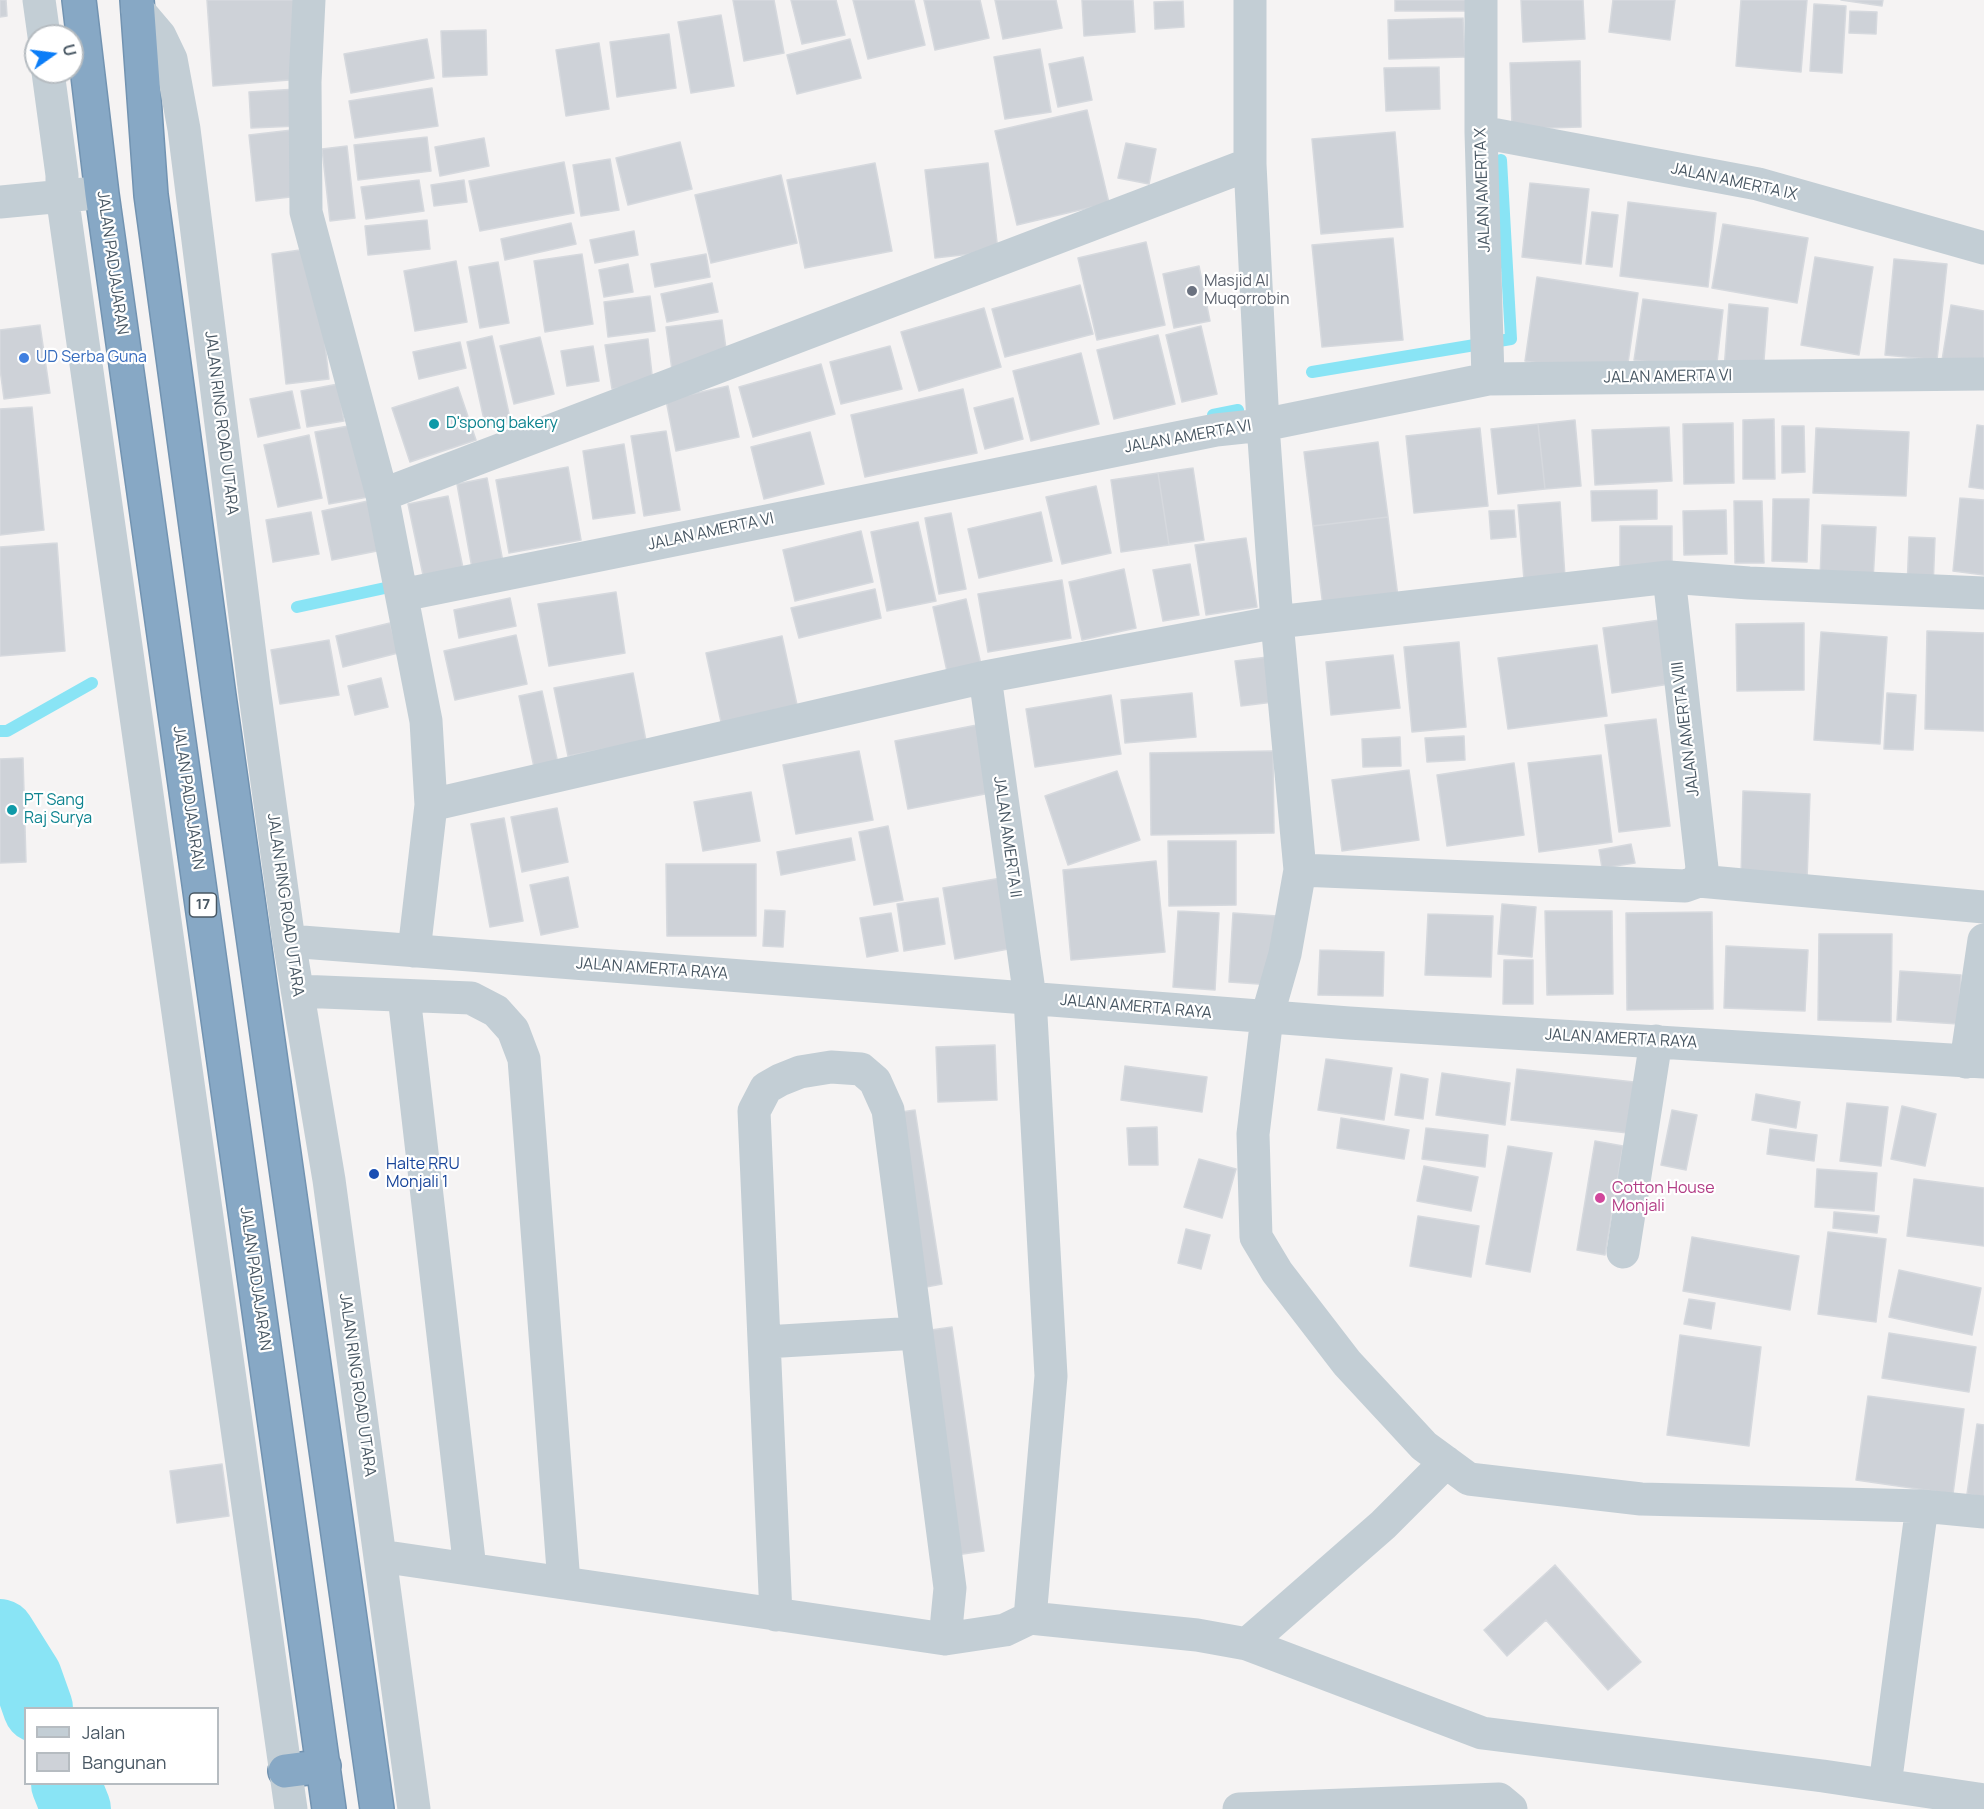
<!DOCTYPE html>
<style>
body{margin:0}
#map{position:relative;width:1984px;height:1809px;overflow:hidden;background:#f5f3f3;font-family:Manrope,sans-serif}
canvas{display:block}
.legend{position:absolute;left:24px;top:1707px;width:195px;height:78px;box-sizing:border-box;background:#fff;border:2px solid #b6bcc1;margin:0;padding:8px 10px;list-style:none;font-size:18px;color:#485763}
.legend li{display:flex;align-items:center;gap:12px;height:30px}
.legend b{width:30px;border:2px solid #b6bcc1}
.north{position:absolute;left:24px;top:24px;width:60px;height:60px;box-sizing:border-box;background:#fff;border:2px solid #b6bcc1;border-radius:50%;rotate:76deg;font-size:16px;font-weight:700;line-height:24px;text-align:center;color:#485763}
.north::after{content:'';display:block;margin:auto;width:21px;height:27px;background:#0b7df7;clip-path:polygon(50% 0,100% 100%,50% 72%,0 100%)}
</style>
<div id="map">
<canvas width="1984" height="1809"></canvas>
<ul class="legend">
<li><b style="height:8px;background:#c3ced5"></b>Jalan</li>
<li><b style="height:16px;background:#ced2d8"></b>Bangunan</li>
</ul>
<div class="north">U</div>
</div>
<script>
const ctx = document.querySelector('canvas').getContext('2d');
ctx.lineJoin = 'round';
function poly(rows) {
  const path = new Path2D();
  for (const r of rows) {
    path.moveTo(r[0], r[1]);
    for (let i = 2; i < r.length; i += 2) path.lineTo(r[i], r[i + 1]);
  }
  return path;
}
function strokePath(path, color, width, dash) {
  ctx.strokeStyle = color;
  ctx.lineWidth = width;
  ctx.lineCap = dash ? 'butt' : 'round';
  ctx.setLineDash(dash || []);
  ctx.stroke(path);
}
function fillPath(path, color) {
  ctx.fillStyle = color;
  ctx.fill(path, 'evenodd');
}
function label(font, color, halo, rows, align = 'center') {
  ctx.font = font + ' Manrope,sans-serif';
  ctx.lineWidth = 4.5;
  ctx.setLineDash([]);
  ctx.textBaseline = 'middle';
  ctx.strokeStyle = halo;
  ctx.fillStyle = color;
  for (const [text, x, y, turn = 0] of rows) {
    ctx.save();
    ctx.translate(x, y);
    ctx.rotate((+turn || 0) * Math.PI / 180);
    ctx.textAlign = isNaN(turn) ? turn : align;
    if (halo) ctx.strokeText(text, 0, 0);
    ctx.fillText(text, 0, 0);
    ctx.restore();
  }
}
const stream = poly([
 [1312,372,1511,339,1501,160],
 [1213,415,1238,410],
 [297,607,385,588],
 [0,731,7,731,92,683]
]);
const river = poly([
 [0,1634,27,1677,38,1708],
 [66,1784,76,1809]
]);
const building = poly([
 [0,0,6,0,7,16,0,17,0,0],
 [207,0,296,0,302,79,213,86,207,0],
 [733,0,774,0,784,53,744,61,733,0],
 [791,0,836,0,845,35,802,44,791,0],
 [853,0,914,0,925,45,868,59,853,0],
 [924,0,980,0,989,38,935,50,924,0],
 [995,0,1056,0,1062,28,1003,39,995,0],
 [1082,0,1133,0,1135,32,1084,36,1082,0],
 [1395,0,1470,0,1470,11,1395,11,1395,0],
 [1521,0,1583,0,1585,39,1523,42,1521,0],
 [1613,0,1675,0,1670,40,1609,32,1613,0],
 [1741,0,1807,0,1801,72,1736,66,1741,0],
 [1841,0,1883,0,1882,6,1841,0],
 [1183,1,1184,27,1155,29,1154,2,1183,1],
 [1814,4,1846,6,1842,73,1810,71,1814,4],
 [1850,11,1877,12,1876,34,1849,33,1850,11],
 [721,15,734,86,691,93,678,22,721,15],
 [1463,18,1465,57,1389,59,1388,20,1463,18],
 [486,30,487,75,443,77,441,31,486,30],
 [669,34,676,88,617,97,610,42,669,34],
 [427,39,434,78,351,93,344,54,427,39],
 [850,39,861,78,797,94,787,55,850,39],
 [599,43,609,109,566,116,556,50,599,43],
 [1040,49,1051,112,1005,119,994,57,1040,49],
 [1083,57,1092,100,1058,107,1049,64,1083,57],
 [1580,61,1581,127,1512,129,1510,63,1580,61],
 [1439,67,1440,109,1386,111,1384,68,1439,67],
 [432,88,438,126,355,138,349,101,432,88],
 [297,89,298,126,251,128,249,92,297,89],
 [1087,110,1109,203,1017,225,995,131,1087,110],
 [292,130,299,196,256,201,249,135,292,130],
 [1395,132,1403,227,1321,234,1312,139,1395,132],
 [427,137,431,171,358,180,354,145,427,137],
 [484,138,489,166,440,176,435,147,484,138],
 [680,142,692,189,628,205,616,158,680,142],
 [1126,143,1156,149,1149,184,1118,178,1126,143],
 [347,146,355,218,330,221,322,149,347,146],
 [610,159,619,210,581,216,573,165,610,159],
 [564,162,574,213,480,231,469,181,564,162],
 [875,163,892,251,805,268,787,180,875,163],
 [988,163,998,251,935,258,925,170,988,163],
 [781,175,797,243,711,263,695,195,781,175],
 [419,180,424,211,366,219,361,187,419,180],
 [464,180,467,202,434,206,431,185,464,180],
 [1530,183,1589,189,1581,264,1522,257,1530,183],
 [1628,202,1716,213,1708,287,1620,276,1628,202],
 [1592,212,1618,215,1612,267,1586,264,1592,212],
 [427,220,430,249,368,255,365,226,427,220],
 [571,223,576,244,505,260,501,239,571,223],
 [1723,224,1808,238,1797,303,1712,288,1723,224],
 [634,231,638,255,595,263,590,240,634,231],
 [1393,238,1403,340,1322,347,1312,245,1393,238],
 [1146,242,1165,325,1097,340,1078,258,1146,242],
 [314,248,329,379,286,384,272,254,314,248],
 [582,254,593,324,545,332,534,261,582,254],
 [706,254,710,277,655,287,651,264,706,254],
 [1815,257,1873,267,1859,355,1801,345,1815,257],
 [1894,259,1947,264,1937,360,1885,355,1894,259],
 [456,261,467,322,415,331,404,271,456,261],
 [498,262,509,323,480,328,469,267,498,262],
 [628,264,633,292,604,297,599,270,628,264],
 [1199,266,1210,321,1174,328,1163,274,1199,266],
 [1537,277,1638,293,1626,377,1525,361,1537,277],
 [712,283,718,312,667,322,661,294,712,283],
 [1080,285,1093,334,1005,357,992,309,1080,285],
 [650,296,655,331,608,337,604,302,650,296],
 [1643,299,1723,310,1716,371,1634,360,1643,299],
 [1729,304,1768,308,1763,373,1724,370,1729,304],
 [1951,305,1984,311,1984,368,1942,360,1951,305],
 [984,308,1001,367,919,391,901,332,984,308],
 [722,320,728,363,672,370,666,327,722,320],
 [40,325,50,393,4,399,0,369,0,330,40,325],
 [1201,326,1217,394,1182,402,1166,335,1201,326],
 [1158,335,1175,404,1114,419,1097,350,1158,335],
 [492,336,511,423,486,429,467,342,492,336],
 [540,337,554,394,514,404,500,346,540,337],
 [648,339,653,383,612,389,605,345,648,339],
 [460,342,466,368,419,379,413,352,460,342],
 [593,346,599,381,567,386,561,351,593,346],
 [890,346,902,389,841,404,830,362,890,346],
 [1081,353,1099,424,1031,441,1013,371,1081,353],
 [821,364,835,414,753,437,739,387,821,364],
 [338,384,344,421,307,427,301,391,338,384],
 [728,386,739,437,676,451,666,400,728,386],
 [458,387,476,440,410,462,392,408,458,387],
 [963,389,977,453,865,477,851,415,963,389],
 [292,391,300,428,258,437,250,399,292,391],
 [1013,398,1023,439,985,449,974,408,1013,398],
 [32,407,44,530,0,535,0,409,32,407],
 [1774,419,1775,479,1743,479,1743,420,1774,419],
 [1575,420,1581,486,1545,489,1538,424,1575,420],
 [1733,423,1734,483,1684,484,1683,424,1733,423],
 [1538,424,1545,489,1498,494,1491,429,1538,424],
 [354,425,368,497,329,504,315,432,354,425],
 [1977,425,1984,426,1984,489,1969,487,1977,425],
 [1782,426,1804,426,1805,472,1782,473,1782,426],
 [1669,427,1672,481,1595,485,1592,430,1669,427],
 [1480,428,1488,506,1414,513,1406,436,1480,428],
 [1816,428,1909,432,1906,496,1813,493,1816,428],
 [666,431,680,510,644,516,631,436,666,431],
 [810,432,824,484,764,499,751,447,810,432],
 [309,435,322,498,278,507,264,445,309,435],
 [1378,442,1388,517,1313,526,1304,452,1378,442],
 [624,444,635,513,593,519,583,451,624,444],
 [568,467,581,540,509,553,496,480,568,467],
 [1193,468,1204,540,1169,545,1158,473,1193,468],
 [1158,473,1169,545,1121,552,1111,480,1158,473],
 [487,478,503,562,472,568,457,484,487,478],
 [1096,486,1111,553,1062,564,1046,497,1096,486],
 [1657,490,1657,519,1592,521,1591,491,1657,490],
 [448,496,463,568,423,575,408,504,448,496],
 [1960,498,1984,500,1984,575,1953,571,1960,498],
 [377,499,387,549,332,560,322,511,377,499],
 [1773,499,1809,499,1807,562,1772,561,1773,499],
 [1734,501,1762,501,1764,563,1735,563,1734,501],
 [1560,502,1565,577,1524,580,1518,505,1560,502],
 [1514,510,1516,537,1491,539,1489,511,1514,510],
 [1726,510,1727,554,1684,555,1683,511,1726,510],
 [311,512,319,554,273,562,266,520,311,512],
 [1041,512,1052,561,979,578,968,529,1041,512],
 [951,513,966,589,939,594,925,518,951,513],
 [1388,517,1398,597,1323,607,1313,526,1388,517],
 [918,522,936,601,887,611,871,532,918,522],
 [1822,525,1876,527,1873,581,1820,579,1822,525],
 [1620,526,1672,526,1672,569,1620,569,1620,526],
 [861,531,873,582,795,601,783,550,861,531],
 [1909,537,1935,538,1933,589,1907,589,1909,537],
 [1246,538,1257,607,1206,615,1195,545,1246,538],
 [57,543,65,651,0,656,0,547,57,543],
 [1190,564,1199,615,1163,621,1153,570,1190,564],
 [1124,569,1136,628,1082,640,1069,582,1124,569],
 [1062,580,1071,638,988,652,978,594,1062,580],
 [875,589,881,618,799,638,791,608,875,589],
 [616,592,625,653,549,666,538,604,616,592],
 [510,598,516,626,459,638,454,610,510,598],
 [966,599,982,669,948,676,933,607,966,599],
 [1667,619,1676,683,1612,693,1603,628,1667,619],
 [390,623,398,653,343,667,336,636,390,623],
 [1804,623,1804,690,1737,691,1736,624,1804,623],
 [1927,631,1984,633,1984,731,1925,729,1927,631],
 [1821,632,1887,637,1880,744,1814,740,1821,632],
 [516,635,527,684,455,700,444,651,516,635],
 [782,636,799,714,723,731,706,653,782,636],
 [329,640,339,695,280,704,271,650,329,640],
 [1459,642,1466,727,1412,732,1404,647,1459,642],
 [1597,645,1607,716,1508,729,1498,658,1597,645],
 [1393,655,1400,708,1331,715,1326,662,1393,655],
 [1276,656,1282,701,1241,706,1235,661,1276,656],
 [633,673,646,741,568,756,554,688,633,673],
 [381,678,388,707,355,715,348,686,381,678],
 [542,691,559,768,535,772,519,696,542,691],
 [1192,693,1196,737,1125,743,1121,700,1192,693],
 [1887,693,1916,695,1913,750,1884,749,1887,693],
 [1111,695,1121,754,1035,767,1026,709,1111,695],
 [1656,719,1670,826,1619,832,1605,725,1656,719],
 [982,724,995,792,908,809,895,741,982,724],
 [1464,736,1465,760,1427,762,1425,738,1464,736],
 [1400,737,1401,766,1363,767,1362,739,1400,737],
 [859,751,873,820,796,834,783,765,859,751],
 [1273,751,1274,833,1151,835,1150,753,1273,751],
 [1601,755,1612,842,1539,852,1528,763,1601,755],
 [23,758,26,862,0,863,0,759,23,758],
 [1514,763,1524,835,1447,846,1437,775,1514,763],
 [1409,770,1419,840,1342,851,1332,780,1409,770],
 [1117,771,1140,840,1068,865,1045,796,1117,771],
 [1743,791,1810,794,1807,880,1741,878,1743,791],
 [751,792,760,841,703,851,694,802,751,792],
 [557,808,568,862,522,872,511,817,557,808],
 [504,818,523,921,490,927,471,824,504,818],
 [888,826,903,900,874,905,859,832,888,826],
 [851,838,855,860,781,875,777,852,851,838],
 [1168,841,1236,841,1236,905,1169,906,1168,841],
 [1631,844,1635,863,1602,868,1599,850,1631,844],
 [1156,861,1165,952,1071,960,1063,870,1156,861],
 [666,864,756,864,756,936,667,936,666,864],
 [568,877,578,927,541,935,530,885,568,877],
 [1007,877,1019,947,955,959,943,888,1007,877],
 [938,898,945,944,904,951,897,904,938,898],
 [1502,904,1536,907,1532,957,1498,954,1502,904],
 [765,910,785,911,783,947,763,946,765,910],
 [1178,911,1219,913,1215,990,1173,987,1178,911],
 [1545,911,1612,911,1613,994,1547,995,1545,911],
 [1712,912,1713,1009,1627,1010,1626,913,1712,912],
 [891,913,898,951,867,957,860,918,891,913],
 [1233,913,1277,916,1273,985,1229,982,1233,913],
 [1428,914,1493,916,1491,977,1425,975,1428,914],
 [1819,934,1892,934,1891,1022,1818,1020,1819,934],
 [1726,946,1808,950,1805,1011,1724,1008,1726,946],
 [1320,950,1384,952,1383,996,1318,995,1320,950],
 [1504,960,1533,960,1533,1004,1503,1004,1504,960],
 [1900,971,1961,975,1958,1024,1897,1020,1900,971],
 [995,1045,997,1100,938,1102,936,1047,995,1045],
 [1326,1059,1392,1068,1384,1120,1318,1110,1326,1059],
 [1125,1066,1207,1077,1202,1112,1121,1100,1125,1066],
 [1517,1069,1643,1083,1637,1134,1511,1120,1517,1069],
 [1442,1073,1510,1083,1505,1125,1436,1115,1442,1073],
 [1401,1074,1428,1079,1423,1119,1395,1115,1401,1074],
 [1756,1094,1800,1102,1796,1128,1752,1120,1756,1094],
 [1847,1103,1888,1107,1881,1166,1840,1161,1847,1103],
 [1902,1106,1936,1114,1925,1166,1891,1159,1902,1106],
 [915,1110,942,1284,921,1288,894,1113,915,1110],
 [1672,1110,1697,1115,1686,1170,1661,1165,1672,1110],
 [1341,1118,1409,1130,1404,1159,1337,1148,1341,1118],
 [1157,1127,1158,1165,1129,1165,1127,1128,1157,1127],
 [1426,1128,1488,1135,1485,1167,1422,1159,1426,1128],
 [1770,1129,1817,1135,1814,1161,1767,1154,1770,1129],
 [1595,1141,1623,1146,1605,1255,1577,1250,1595,1141],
 [1508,1146,1552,1153,1530,1272,1486,1264,1508,1146],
 [1199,1159,1236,1169,1222,1218,1184,1207,1199,1159],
 [1424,1166,1478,1177,1471,1211,1417,1201,1424,1166],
 [1817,1169,1877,1173,1874,1211,1815,1207,1817,1169],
 [1914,1179,1984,1188,1984,1246,1907,1236,1914,1179],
 [1834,1212,1879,1216,1877,1233,1833,1228,1834,1212],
 [1418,1216,1479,1226,1471,1277,1410,1266,1418,1216],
 [1186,1229,1210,1235,1201,1269,1178,1263,1186,1229],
 [1828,1232,1886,1239,1876,1322,1818,1314,1828,1232],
 [1692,1237,1799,1256,1790,1310,1683,1291,1692,1237],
 [1899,1270,1981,1288,1972,1335,1889,1317,1899,1270],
 [1689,1299,1715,1303,1711,1329,1684,1324,1689,1299],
 [952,1327,984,1551,956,1555,924,1331,952,1327],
 [1889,1333,1976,1347,1969,1392,1882,1378,1889,1333],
 [1680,1335,1761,1347,1749,1446,1667,1435,1680,1335],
 [1868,1396,1964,1409,1953,1494,1856,1480,1868,1396],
 [1977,1424,1984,1425,1984,1497,1967,1494,1977,1424],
 [222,1464,229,1516,177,1523,170,1471,222,1464],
 [1555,1565,1641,1662,1608,1690,1546,1620,1507,1656,1484,1630,1555,1565]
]);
const minor = poly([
 [39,0,44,36],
 [309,0,305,82,306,212,382,495,426,721,431,805,414,951],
 [1250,0,1250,164,1263,425,1277,622,1300,870,1285,954,1267,1017,1253,1134,1256,1237,1277,1272,1347,1363,1424,1446,1469,1479,1641,1499,1922,1506,1885,1785],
 [1481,0,1481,132,1488,379],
 [138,10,160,36,171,59,184,129,255,695,289,941,329,1180,414,1809],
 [48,72,62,175,62,195,291,1809],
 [1481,132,1758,184,1984,248],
 [0,202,85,194],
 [382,495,1250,164],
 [1669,577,1702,868,1699,881],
 [402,595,1216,430,1263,425,1488,379,1984,374],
 [431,805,985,677,1277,622,1669,577,1749,583,1984,593],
 [1300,870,1685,886,1699,881,1984,907],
 [289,941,1349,1023,1984,1062],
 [298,991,471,998,496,1011,513,1030,524,1059,564,1583],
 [404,996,470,1569],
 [1966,1062,1984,940],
 [1623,1252,1656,1041],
 [765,1342,917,1333],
 [1922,1506,1984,1512],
 [380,1556,945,1639,1005,1630,1030,1618,1051,1376,1030,998,985,677],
 [776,1615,754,1111,766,1088,780,1080,800,1072,831,1067,861,1069,875,1081,888,1110,950,1588,945,1639],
 [1030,1618,1197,1635,1247,1644,1383,1525,1446,1462],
 [1247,1644,1482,1733,1823,1776,1984,1800],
 [1239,1809,1499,1799,1511,1809]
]);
const highway = poly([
 [79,0,102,194,329,1809],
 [137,0,151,195,219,696,377,1809],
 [285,1771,324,1766]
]);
const markers = [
 [1192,291,6,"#6b7280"],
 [24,358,6,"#3f7fe0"],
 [434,424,6,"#0f9aa8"],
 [12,810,6,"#0f9aa8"],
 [374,1174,6,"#1a4fb4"],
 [1600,1198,6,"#d1479c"]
];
const shields = [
 [203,905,27]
];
const shieldNames = [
 ["17",203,905]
];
const streetNames = [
 ["JALAN AMERTA IX",1734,182,12],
 ["JALAN AMERTA X",1483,190,-92],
 ["JALAN PADJAJARAN",112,263,82],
 ["JALAN AMERTA VI",1668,377,-1],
 ["JALAN RING ROAD UTARA",221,423,83],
 ["JALAN AMERTA VI",1188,437,-10],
 ["JALAN AMERTA VI",711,532,-12],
 ["JALAN AMERTA VIII",1686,729,-97],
 ["JALAN PADJAJARAN",188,798,82],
 ["JALAN AMERTA II",1007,837,82],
 ["JALAN RING ROAD UTARA",285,905,82],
 ["JALAN AMERTA RAYA",652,969,4],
 ["JALAN AMERTA RAYA",1136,1007,5],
 ["JALAN AMERTA RAYA",1621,1039,3],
 ["JALAN PADJAJARAN",255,1279,82],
 ["JALAN RING ROAD UTARA",357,1385,82]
];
const worshipNames = [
 ["Masjid Al",1204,282],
 ["Muqorrobin",1204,300]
];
const shopNames = [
 ["UD Serba Guna",36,358]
];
const cultureNames = [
 ["D'spong bakery",446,424],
 ["PT Sang",24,801],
 ["Raj Surya",24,819]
];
const transitNames = [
 ["Halte RRU",386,1165],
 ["Monjali 1",386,1183]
];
const hotelNames = [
 ["Cotton House",1612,1189],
 ["Monjali",1612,1207]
];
strokePath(stream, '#89e4f5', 12);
strokePath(river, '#89e4f5', 70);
fillPath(building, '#ced2d8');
strokePath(building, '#d6d9de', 1.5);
strokePath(highway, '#7293b1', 36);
strokePath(minor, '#c3ced5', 33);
strokePath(highway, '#87a8c5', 33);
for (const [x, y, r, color] of markers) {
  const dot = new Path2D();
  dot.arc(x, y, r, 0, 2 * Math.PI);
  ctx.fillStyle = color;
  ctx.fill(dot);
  strokePath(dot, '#fff', 2);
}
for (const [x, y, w] of shields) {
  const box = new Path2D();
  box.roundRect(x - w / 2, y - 12, w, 24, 4.5);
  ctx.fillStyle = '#fff';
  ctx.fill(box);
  strokePath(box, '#485763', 1.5);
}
label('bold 15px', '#485763', null, shieldNames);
label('16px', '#485763', '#fff', streetNames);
label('16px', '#5b616d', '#fff', worshipNames, 'left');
label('16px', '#366cbe', '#fff', shopNames, 'left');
label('16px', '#0d838f', '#fff', cultureNames, 'left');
label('16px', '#164399', '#fff', transitNames, 'left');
label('16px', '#b23c85', '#fff', hotelNames, 'left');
</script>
